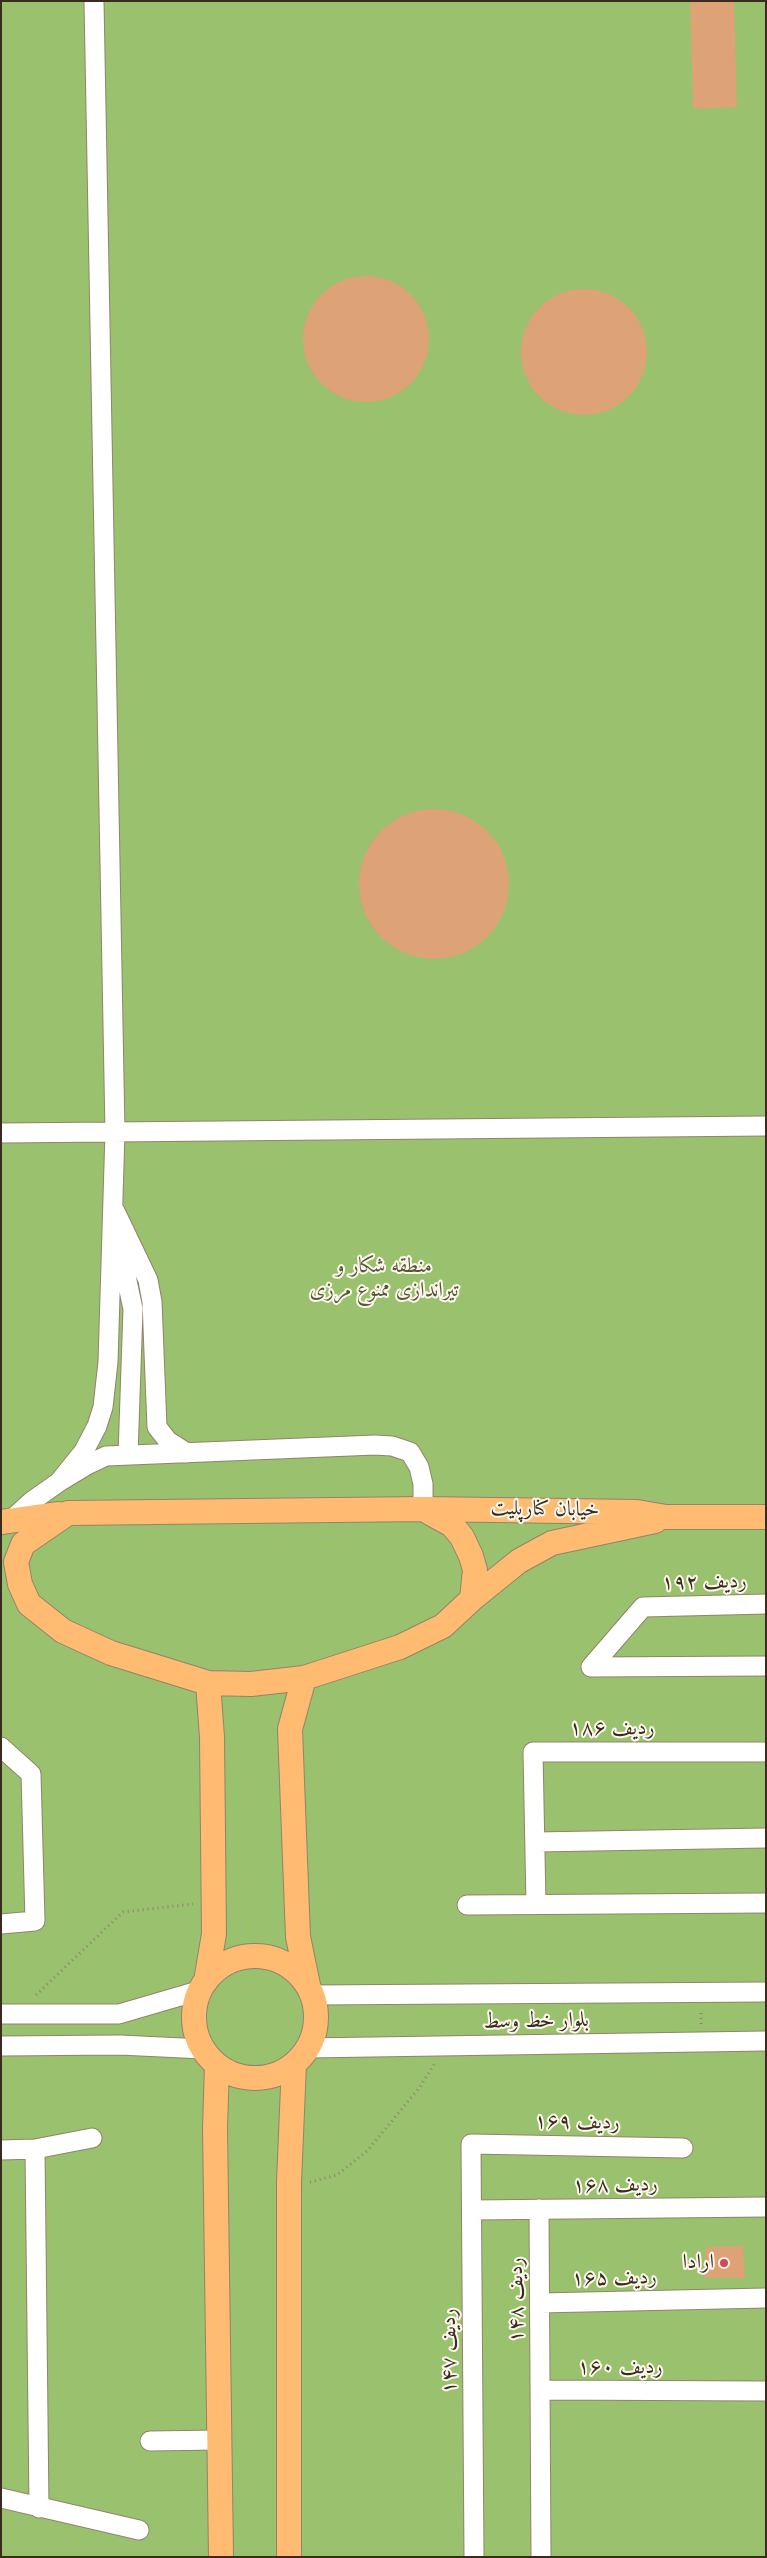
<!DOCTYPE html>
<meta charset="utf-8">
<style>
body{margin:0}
#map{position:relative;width:767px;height:2558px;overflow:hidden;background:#eadfba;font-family:Cardo,serif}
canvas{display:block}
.frame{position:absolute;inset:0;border:2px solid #3b2a1e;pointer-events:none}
</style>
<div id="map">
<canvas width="767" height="2558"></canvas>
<div class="frame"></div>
</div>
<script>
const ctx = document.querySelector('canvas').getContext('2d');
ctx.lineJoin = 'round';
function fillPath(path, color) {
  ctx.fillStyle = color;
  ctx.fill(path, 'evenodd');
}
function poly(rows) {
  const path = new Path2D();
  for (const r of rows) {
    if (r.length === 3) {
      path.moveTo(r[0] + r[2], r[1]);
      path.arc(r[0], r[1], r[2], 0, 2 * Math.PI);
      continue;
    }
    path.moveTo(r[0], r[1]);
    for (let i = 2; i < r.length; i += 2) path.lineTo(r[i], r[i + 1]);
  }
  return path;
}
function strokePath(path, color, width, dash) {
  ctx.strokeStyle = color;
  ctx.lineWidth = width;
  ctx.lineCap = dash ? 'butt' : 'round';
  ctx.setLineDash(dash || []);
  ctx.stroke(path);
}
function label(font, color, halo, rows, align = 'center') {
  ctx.font = font + ' Cardo,Amiri,serif';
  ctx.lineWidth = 4;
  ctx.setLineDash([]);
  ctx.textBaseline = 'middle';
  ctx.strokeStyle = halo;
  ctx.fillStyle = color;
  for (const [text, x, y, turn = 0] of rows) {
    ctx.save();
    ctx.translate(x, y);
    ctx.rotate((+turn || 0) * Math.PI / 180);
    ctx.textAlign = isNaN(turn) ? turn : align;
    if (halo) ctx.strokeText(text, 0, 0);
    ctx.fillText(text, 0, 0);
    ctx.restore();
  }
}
const green = poly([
 [1,1,766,1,766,2557,1,2557]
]);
const building = poly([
 [690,1,734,1,737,107,693,109],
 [366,339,63],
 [584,352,63],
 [434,884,75],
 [743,2246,745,2278,704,2278,706,2247]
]);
const path = poly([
 [36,1995,123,1912,193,1904],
 [701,2024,701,2010],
 [310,2182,337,2175,367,2151,420,2087,435,2063]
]);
const minor = poly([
 [1,1133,766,1126],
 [115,1211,148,1280,152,1302,157,1427,168,1441,187,1453],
 [120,1248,133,1309,128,1455],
 [59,1482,84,1451,97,1426,103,1407,108,1362,115,1132,94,1],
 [10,1521,32,1501,59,1482,87,1465,106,1456,375,1445,392,1446,410,1452,419,1467,423,1484,423,1509],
 [591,1667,643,1607,766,1604],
 [591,1667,766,1666],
 [1,1747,31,1774,35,1921,1,1924],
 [536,1842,766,1838],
 [536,1904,533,1752,766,1752],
 [467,1905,766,1903],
 [312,1995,766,1992],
 [1,2014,119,2014,201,1990],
 [1,2046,120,2045,203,2049],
 [307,2048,766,2041],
 [35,2149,39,2508],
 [1,2150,35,2149,92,2138],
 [539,2209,541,2557],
 [472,2210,766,2207],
 [540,2303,766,2298],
 [540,2390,766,2391],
 [150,2441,219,2440],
 [1,2498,139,2530],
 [474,2557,471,2144,683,2148]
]);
const major = poly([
 [423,1509,452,1525,462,1537,471,1556,475,1570,472,1599,443,1626,400,1647,304,1678,251,1684,208,1683,111,1653,63,1631,29,1604,20,1584,16,1562,23,1544,68,1513,423,1509,637,1512,666,1517,766,1517],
 [1,1522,59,1514],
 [472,1599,519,1561,552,1543,655,1521],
 [304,1678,290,1729,298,1937,308,1985],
 [255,2017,61],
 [206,1981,214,1934,212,1737,208,1683],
 [217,2065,215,2128,221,2557],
 [289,2557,289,2182,294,2064]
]);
const markers = [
 [724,2263,5,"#d1495b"]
];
const parkNames = [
 ["منطقه شکار و",384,1267],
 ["تیراندازی ممنوع مرزی",384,1291]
];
const streetNames = [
 ["خیابان کنارپلیت",545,1510,1],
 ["ردیف ۱۹۲",704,1583,-1],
 ["ردیف ۱۸۶",612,1729],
 ["بلوار خط وسط",536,2022,-1],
 ["ردیف ۱۶۹",577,2123,1],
 ["ردیف ۱۶۸",615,2186,-1],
 ["ردیف ۱۶۵",614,2279,-1],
 ["ردیف ۱۴۸",517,2300,-90],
 ["ردیف ۱۴۷",450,2351,-90],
 ["ردیف ۱۶۰",620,2368]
];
const poiNames = [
 ["ارادا",714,2263]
];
fillPath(green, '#99c16e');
fillPath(building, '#dda275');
strokePath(minor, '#92846c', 21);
strokePath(major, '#92846c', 26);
strokePath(path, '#92846c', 3, [1, 4]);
strokePath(minor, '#fff', 19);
strokePath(major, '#ffbb71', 24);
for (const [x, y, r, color] of markers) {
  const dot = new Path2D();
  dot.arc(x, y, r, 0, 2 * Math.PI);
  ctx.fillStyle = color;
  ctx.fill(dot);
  strokePath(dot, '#fbf7ec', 2);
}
label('21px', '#575736', '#fbf7ec', parkNames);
label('21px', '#3b2a1e', '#fbf7ec', streetNames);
label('21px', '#3b2a1e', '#fbf7ec', poiNames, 'right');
</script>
